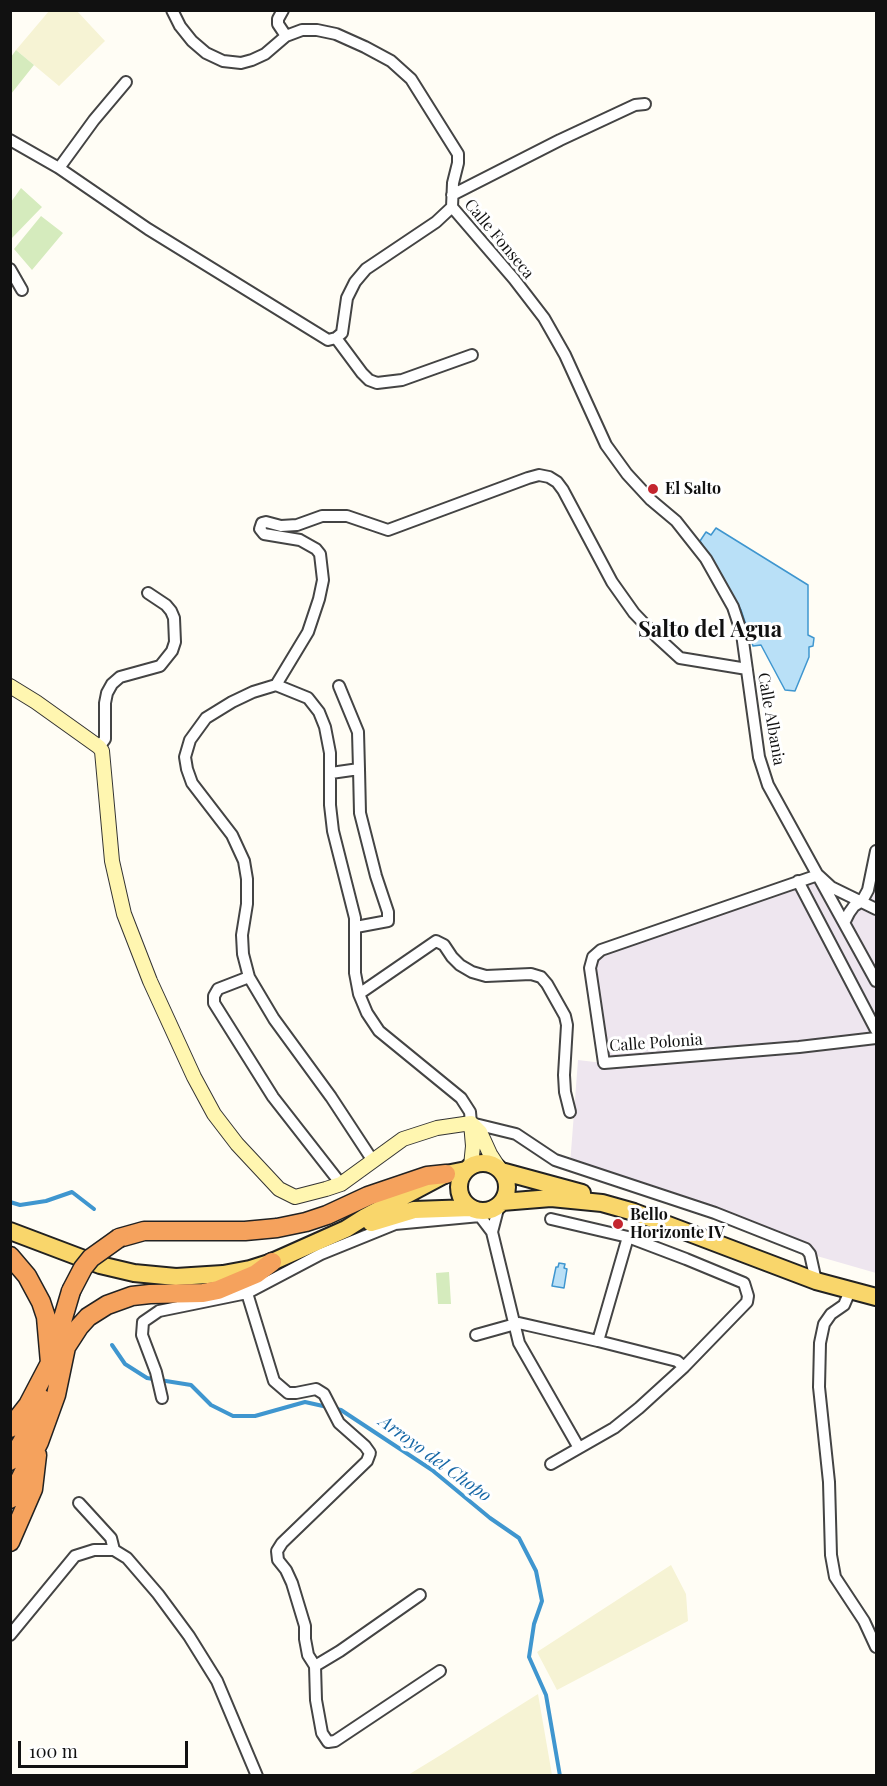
<!DOCTYPE html>
<style>
body{margin:0}
#map{position:relative;width:887px;height:1786px;overflow:hidden;background:#fffdf5;font-family:"Playfair Display",serif}
canvas{display:block}
.frame{position:absolute;inset:0;border:12px solid #111;pointer-events:none}
.scale{position:absolute;left:18px;top:1741px;width:170px;height:27px;box-sizing:border-box;border:3px solid #111;border-top:0;padding-left:8px;font-size:18px;line-height:21px;white-space:nowrap;color:#111;-webkit-text-stroke:4px #fff;paint-order:stroke}
</style>
<div id="map">
<canvas width="887" height="1786"></canvas>
<div class="frame"></div>
<div class="scale">100 m</div>
</div>
<script>
const ctx = document.querySelector('canvas').getContext('2d');
ctx.lineJoin = 'round';
function fillPath(path, color) {
  ctx.fillStyle = color;
  ctx.fill(path, 'evenodd');
}
function poly(rows) {
  const path = new Path2D();
  for (const r of rows) {
    if (r.length === 3) {
      path.moveTo(r[0] + r[2], r[1]);
      path.arc(r[0], r[1], r[2], 0, 2 * Math.PI);
      continue;
    }
    path.moveTo(r[0], r[1]);
    for (let i = 2; i < r.length; i += 2) path.lineTo(r[i], r[i + 1]);
  }
  return path;
}
function strokePath(path, color, width, dash) {
  ctx.strokeStyle = color;
  ctx.lineWidth = width;
  ctx.lineCap = dash ? 'butt' : 'round';
  ctx.setLineDash(dash || []);
  ctx.stroke(path);
}
function label(font, color, halo, rows, align = 'center') {
  ctx.font = font + ' "Playfair Display",serif';
  ctx.lineWidth = 6;
  ctx.setLineDash([]);
  ctx.textBaseline = 'middle';
  ctx.strokeStyle = halo;
  ctx.fillStyle = color;
  for (const [text, x, y, turn = 0] of rows) {
    ctx.save();
    ctx.translate(x, y);
    ctx.rotate((+turn || 0) * Math.PI / 180);
    ctx.textAlign = isNaN(turn) ? turn : align;
    if (halo) ctx.strokeText(text, 0, 0);
    ctx.fillText(text, 0, 0);
    ctx.restore();
  }
}
const industrial = poly([
 [876,851,876,1273,810,1254,805,1249,570,1165,578,1060,603,1063,590,968,601,950,818,875,844,922,862,901]
]);
const farmland = poly([
 [49,11,77,11,105,41,59,86,16,50],
 [671,1565,686,1594,688,1621,557,1690,537,1652],
 [538,1694,552,1775,408,1775,444,1753]
]);
const green = poly([
 [16,50,34,65,11,94,11,57],
 [21,188,42,207,11,239,11,202],
 [41,216,63,233,32,270,14,249],
 [449,1272,451,1304,438,1304,436,1273]
]);
const water = poly([
 [716,528,808,585,808,635,814,638,813,646,809,647,809,657,795,691,785,690,761,645,753,646,741,610,700,541,706,532,711,535,716,528],
 [559,1263,565,1264,564,1268,567,1269,564,1288,552,1286,556,1267,558,1267,559,1263]
]);
const stream = poly([
 [10,1202,20,1205,46,1201,72,1192,94,1209],
 [112,1345,125,1364,147,1378,191,1385,211,1405,233,1416,255,1416,305,1402,341,1410,432,1470,490,1518,519,1538,536,1571,542,1601,534,1624,529,1657,546,1695,560,1776]
]);
const street = poly([
 [172,10,180,26,192,41,206,53,223,61,241,63,252,60,265,54,286,36,302,30,317,30,336,34,365,47,391,61,411,79,458,154,458,163,453,183,452,207,514,279,544,318,565,355,606,445,627,474,651,500,676,521,706,559,733,607,742,634,759,757,768,785,876,981],
 [283,10,278,19,278,24,286,36],
 [10,140,59,168,148,229,328,340,336,338,342,333,347,298,355,282,366,269,436,222,452,207],
 [59,168,94,120,126,82],
 [452,195,560,140,635,105,645,104],
 [10,269,22,290],
 [336,338,362,373,369,380,377,383,402,380,472,355],
 [276,685,308,698,319,712,325,727,330,753,330,805,333,831,355,918,355,973,359,994,367,1013,379,1031,461,1098,470,1112,471,1123,516,1134,555,1160,715,1213,806,1249,810,1254,816,1281],
 [339,686,358,732,359,769],
 [99,747,105,739,105,703,107,693,112,684,120,677,160,666,172,651,175,642,174,618,171,611,166,605,148,593],
 [331,773,359,769,360,813,376,876,388,912,388,921,356,927],
 [798,881,876,1030],
 [876,909,831,887,818,875,601,950,593,957,590,968,604,1063,799,1047,876,1038],
 [844,923,849,913,854,906,862,901,868,890,876,851],
 [249,977,218,989,214,996,214,1003,273,1097,341,1184],
 [359,994,436,941,444,945,452,957,460,965,472,972,486,976,531,974,541,977,547,984,565,1016,567,1025,564,1075,565,1092,570,1112],
 [373,1161,331,1097,274,1019,249,977,243,954,242,935,247,904,247,879,244,861,232,835,192,783,187,769,185,757,190,740,206,718,232,702,253,692,276,685,308,632,319,599,323,580,320,554,316,549,300,540,264,534,260,529,262,523,266,522,281,526,297,525,322,516,347,516,388,530,528,478,539,475,549,477,557,482,563,490,612,582,634,613,656,636,680,658,747,669],
 [476,1211,492,1232,519,1343,579,1448],
 [492,1232,499,1205],
 [243,1280,274,1381,288,1393,296,1393,316,1389,324,1394,339,1423,365,1446,370,1453,367,1461,282,1543,277,1551,278,1560,286,1570,292,1583,305,1626,305,1639,308,1655,315,1666,316,1700,322,1733,328,1742,335,1741,440,1671],
 [850,1291,844,1305,831,1314,824,1324,820,1343,819,1387,829,1482,831,1555,835,1577,864,1621,876,1647],
 [476,1335,519,1323,598,1341,677,1361,684,1367],
 [598,1341,628,1237],
 [162,1398,156,1372,142,1335,143,1322,159,1311,247,1293,321,1254,395,1224,480,1216],
 [551,1464,614,1428,639,1408,684,1367,747,1302,748,1296,744,1283,686,1259,628,1237,551,1219],
 [79,1503,111,1538,114,1550],
 [10,1635,75,1556,94,1550,114,1550,127,1558,158,1594,189,1636,217,1681,257,1776],
 [315,1666,340,1651,420,1595]
]);
const secondary = poly([
 [10,686,36,702,99,747,102,751,112,861,124,914,150,981,194,1077,214,1114,237,1144,279,1189,295,1197,326,1189,341,1184,403,1139,437,1128,471,1123],
 [471,1123,480,1132,490,1154,499,1168],
 [471,1166,473,1146,471,1123]
]);
const primary = poly([
 [483,1187,24],
 [501,1171,582,1193],
 [502,1202,551,1198,602,1203,634,1212,816,1281,876,1297],
 [371,1223,414,1210,471,1208],
 [10,1231,100,1265,134,1273,176,1277,223,1274,250,1269,272,1262,346,1229,365,1217,446,1174,466,1170]
]);
const highway = poly([
 [119,1238,144,1231,245,1231,277,1228,306,1222,327,1215,368,1196,427,1176,446,1174],
 [10,1256,27,1276,41,1302,46,1317,50,1363,28,1405,10,1428],
 [53,1352,71,1291],
 [10,1461,22,1442,42,1399],
 [10,1499,39,1442,56,1395,66,1347,79,1327,88,1317,107,1305,132,1296,150,1294,203,1293,218,1290,256,1274,272,1262],
 [10,1542,33,1489,37,1455]
]);
const highwayBridge = poly([
 [71,1291,83,1268,91,1258,119,1238]
]);
const markers = [
 [653,489,6,"#c4262e"],
 [618,1224,6,"#c4262e"]
];
const streetNames = [
 ["Calle Fonseca",499,239,50],
 ["Calle Albania",771,719,80],
 ["Calle Polonia",656,1043,-4]
];
const poiNames = [
 ["El Salto",665,489],
 ["Bello",630,1215],
 ["Horizonte IV",630,1233]
];
const waterNames = [
 ["Arroyo del Chopo",435,1459,36]
];
const districtNames = [
 ["Salto del Agua",710,630]
];
fillPath(industrial, '#eee6ef');
fillPath(farmland, '#f6f3d4');
fillPath(green, '#d5ebbd');
fillPath(water, '#b9e0f7');
strokePath(water, '#3f96cf', 1.5);
strokePath(stream, '#3f96cf', 4);
strokePath(street, '#444', 14);
strokePath(secondary, '#333', 16);
strokePath(primary, '#222', 20);
strokePath(highway, '#222', 21);
strokePath(street, '#fff', 10);
strokePath(secondary, '#fff6b0', 14);
strokePath(primary, '#f9d66b', 16);
strokePath(highway, '#f5a25d', 18);
strokePath(highwayBridge, '#222', 21, []);
strokePath(highwayBridge, '#f5a25d', 18);
for (const [x, y, r, color] of markers) {
  const dot = new Path2D();
  dot.arc(x, y, r, 0, 2 * Math.PI);
  ctx.fillStyle = color;
  ctx.fill(dot);
  strokePath(dot, '#fff', 2);
}
label('16px', '#111', '#fff', streetNames);
label('bold 16px', '#111', '#fff', poiNames, 'left');
label('italic 18px', '#1768a6', '#fff', waterNames);
label('bold 22px', '#111', '#fff', districtNames);
</script>
